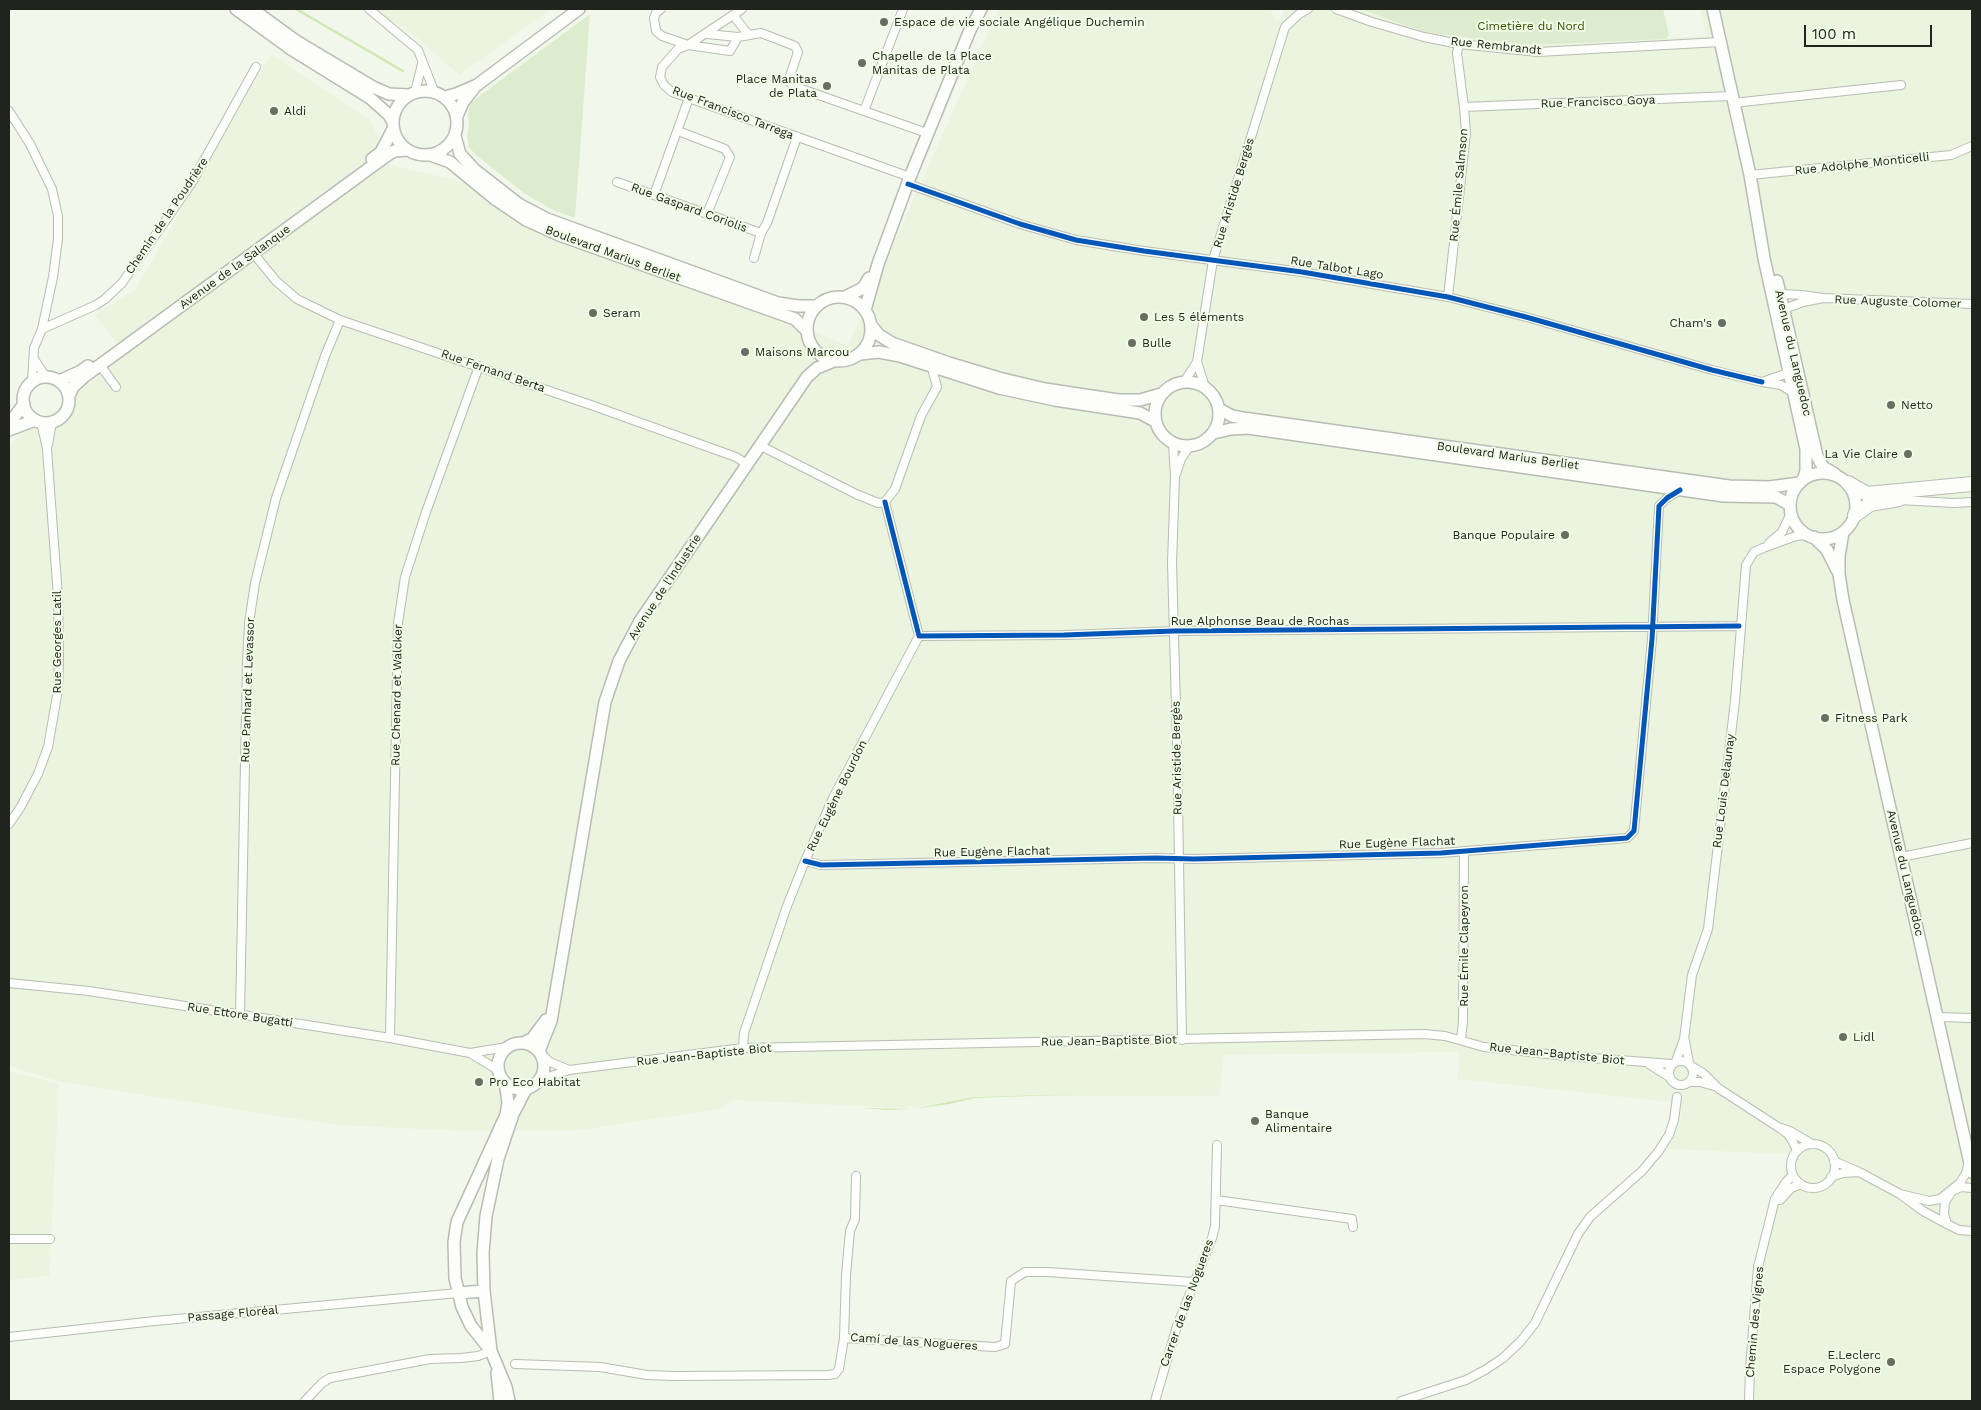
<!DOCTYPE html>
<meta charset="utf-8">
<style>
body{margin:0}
#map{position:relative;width:1981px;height:1410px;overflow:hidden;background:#f1f7eb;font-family:"Work Sans",sans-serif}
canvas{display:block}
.frame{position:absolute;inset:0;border:10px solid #20241c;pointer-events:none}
.scale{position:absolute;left:1804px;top:25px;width:128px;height:22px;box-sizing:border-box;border:2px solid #20241c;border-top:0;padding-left:6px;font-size:15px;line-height:18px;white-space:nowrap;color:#20241c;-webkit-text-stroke:4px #f1fce6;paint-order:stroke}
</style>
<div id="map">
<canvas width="1981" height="1410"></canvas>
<div class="frame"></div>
<div class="scale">100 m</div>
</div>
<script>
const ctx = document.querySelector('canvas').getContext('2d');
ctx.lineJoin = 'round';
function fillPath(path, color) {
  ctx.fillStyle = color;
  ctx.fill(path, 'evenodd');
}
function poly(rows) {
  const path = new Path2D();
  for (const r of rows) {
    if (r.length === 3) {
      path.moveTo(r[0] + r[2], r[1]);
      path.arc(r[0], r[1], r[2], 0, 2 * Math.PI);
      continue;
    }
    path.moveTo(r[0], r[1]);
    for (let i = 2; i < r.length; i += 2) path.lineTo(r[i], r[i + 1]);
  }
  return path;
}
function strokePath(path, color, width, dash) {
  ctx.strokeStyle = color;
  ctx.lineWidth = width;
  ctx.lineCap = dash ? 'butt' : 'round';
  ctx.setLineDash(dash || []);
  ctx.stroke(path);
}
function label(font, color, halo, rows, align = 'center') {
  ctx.font = font + ' "Work Sans",sans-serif';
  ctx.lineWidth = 4;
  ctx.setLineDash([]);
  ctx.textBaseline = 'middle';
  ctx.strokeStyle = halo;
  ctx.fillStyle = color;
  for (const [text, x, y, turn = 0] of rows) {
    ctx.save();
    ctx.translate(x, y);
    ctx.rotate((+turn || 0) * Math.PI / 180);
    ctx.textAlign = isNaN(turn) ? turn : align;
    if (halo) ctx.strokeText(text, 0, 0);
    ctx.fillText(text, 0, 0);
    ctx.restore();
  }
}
const built = poly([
 [365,9,551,9,459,75,406,28],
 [999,9,1269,9,1278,23,1285,9,1361,9,1424,32,1524,45,1706,36,1700,9,1972,9,1972,1401,1747,1401,1760,1274,1788,1154,1667,1149,1680,1123,1682,1103,1457,1079,1459,1052,1224,1055,1219,1096,978,1096,964,1100,903,1108,732,1100,720,1109,579,1130,464,1131,337,1125,61,1082,9,1066,9,445,79,392,126,354,95,315,135,290,271,54,371,121,390,165,455,180,848,346],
 [9,1071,59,1084,49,1276,9,1280]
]);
const green = poly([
 [1361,9,1663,9,1669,35,1666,39,1524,45,1424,32],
 [590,14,575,218,555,211,525,194,476,155,469,147,467,136,469,125,468,114,470,103]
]);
const water = poly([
 [1086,1094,975,1098,949,1104,912,1109,889,1110,859,1108,912,1109,975,1097]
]);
const stream = poly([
 [296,9,403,71]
]);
const street = poly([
 [369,9,418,50,434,91],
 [661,9,656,13,654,18,656,31,662,36,688,45,742,9],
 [903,9,864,111,796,87,791,84,789,79,798,52,795,46,761,33,738,37,730,51,688,45,678,49,662,67,660,77,664,85,672,92,910,177],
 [1336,9,1372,22,1424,37,1459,44,1538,52,1720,42],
 [733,15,748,34],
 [707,34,738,37],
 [415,92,422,64],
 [1733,103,1901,85],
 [1464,107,1731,96],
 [9,111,30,144,52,189,58,216,58,239,53,277,42,329,34,348,32,382],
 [864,111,927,133],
 [678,131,725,149,730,157,707,214],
 [1750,175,1951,155,1972,146],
 [617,182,761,233],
 [908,184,1020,224,1076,240,1144,251,1302,272,1448,297,1526,317,1712,370,1762,382],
 [654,195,689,98],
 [254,254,276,281,297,299,340,320,591,405,736,457,748,465],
 [754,258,761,233,767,223,797,137],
 [1780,294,1802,295,1823,298,1803,302,1784,309,1777,299,1780,294],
 [1448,297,1466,133,1464,107,1457,53,1459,44],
 [1823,298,1972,304],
 [42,329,96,305,105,299,122,283,191,184,256,67],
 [34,359,46,377],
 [1197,362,1205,387],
 [100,365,116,387],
 [1792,377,1788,373,1762,382,1781,385,1792,392],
 [1184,382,1197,362,1213,260,1285,27,1299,14,1308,9],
 [1173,444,1175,476,1172,563,1177,743,1182,1040],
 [48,445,52,422],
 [761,446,856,494,878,503,885,502,895,489,921,416,937,387,932,368],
 [1176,474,1181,459,1189,447],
 [1899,500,1954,503,1972,502],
 [885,502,919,636,1064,635,1174,631,1739,626],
 [1769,543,1782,532,1791,513],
 [9,824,20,808,38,774,48,747,58,690,59,659,58,597,47,449,41,422],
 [1901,857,1972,843],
 [805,861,821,865,1156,858,1194,859,1441,853,1627,838,1634,831,1652,639,1659,506,1667,498,1680,490],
 [9,983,89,991,390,1038,470,1053],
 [240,1014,247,663,249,623,255,583,276,498,325,356,340,320],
 [1937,1017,1972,1018],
 [390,1038,398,623,405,577,426,512,479,366],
 [1461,1040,1463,1021,1464,851],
 [1685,1041,1689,1063],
 [743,1048,744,1033,787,906,805,861,833,798,919,636],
 [1681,1073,12],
 [1676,1061,1684,1039,1692,975,1708,929,1735,701,1746,565,1754,552,1763,548,1796,536,1809,535],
 [1649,1064,1668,1076],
 [1691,1066,1703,1073,1718,1088,1778,1127],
 [498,1070,470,1053,507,1047],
 [569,1070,743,1048,1424,1034,1445,1036,1484,1047,1566,1056,1672,1064],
 [540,1080,569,1070,550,1062,542,1055],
 [1689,1082,1700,1082,1714,1086],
 [1813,1166,22],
 [1797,1151,1793,1142,1788,1134,1778,1127,1790,1131,1812,1144],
 [1968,1165,1966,1173,1960,1183,1940,1199,1929,1201,1900,1194,1923,1211,1947,1224,1959,1230,1972,1231],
 [1859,1172,1900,1194],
 [1831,1177,1843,1173,1859,1172,1834,1161],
 [1216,1200,1352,1219,1353,1227],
 [1780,1200,1791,1188,1801,1184],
 [1947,1224,1944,1214,1945,1202,1952,1191,1961,1187,1972,1188],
 [9,1239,50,1239],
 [9,1337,155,1321,458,1293],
 [844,1338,846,1275,850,1231,855,1219,856,1176],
 [515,1364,600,1367,647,1375,674,1376,828,1375,835,1374,839,1369,844,1338,995,1347,1005,1344,1011,1281,1025,1272,1047,1272,1193,1282],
 [305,1401,322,1383,330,1378,430,1359,461,1358,478,1356,491,1351],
 [1155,1401,1177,1326,1212,1238,1215,1226,1217,1145],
 [1401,1401,1466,1380,1485,1370,1503,1358,1521,1341,1535,1323,1578,1234,1590,1217,1642,1171,1658,1152,1669,1135,1674,1120,1677,1097],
 [1749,1401,1750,1369,1758,1267,1775,1199,1786,1182,1793,1175]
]);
const secondary = poly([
 [236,9,291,49,370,98,389,115,393,122],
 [252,9,296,41,373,87,389,94,409,95],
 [1713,9,1750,175,1764,258,1806,449,1806,471,1803,480],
 [425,123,32],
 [445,97,456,94,477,85,579,9],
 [457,116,463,102,474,88],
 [455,136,460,154,475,170,520,205,547,219,778,303,798,306,817,306],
 [430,155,450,162,495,199,526,220,559,235,795,319,807,331],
 [372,159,381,152,393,129],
 [1777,281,1817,456,1823,467,1835,474],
 [845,297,863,288,869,278],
 [839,329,32],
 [865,310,878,264,910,177,970,30,981,9],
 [871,325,879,335,892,343,949,363,999,378,1045,389,1118,400,1140,400,1161,394],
 [860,354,879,352,900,356,999,388,1055,400,1140,413,1155,421],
 [46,400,23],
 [59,381,81,371,88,366],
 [1187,414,32],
 [69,396,73,387,85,376,382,159,394,151,408,150],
 [1219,409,1232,416,1243,418,1729,486,1769,487,1800,483],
 [9,424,24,404],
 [9,430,35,420],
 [1214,433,1231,429,1248,428,1724,496,1776,497,1790,505],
 [1823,506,33],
 [1843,532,1839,556,1839,574,1843,600,1972,1172],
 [1814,537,1827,550,1837,570],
 [523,1043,532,1039,546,1020],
 [521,1066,23],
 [539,1051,551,1021,605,702,619,661,640,621,807,377,817,368,834,361],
 [458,1293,484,1291],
 [491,1351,471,1326,462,1307,455,1278,454,1242,457,1222,506,1115,508,1102,505,1082],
 [497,1373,500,1401],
 [509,1401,506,1387,491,1351,484,1291,483,1253,486,1216,498,1159,513,1114,526,1089]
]);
const highway = poly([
 [1848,483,1867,494,1972,484],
 [1855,515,1870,504,1899,499]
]);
const cycleway = poly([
 [908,184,1020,224,1076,240,1144,251,1302,272,1448,297,1526,317,1712,370,1762,382],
 [885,502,919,636,1064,635,1174,631,1739,626],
 [805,861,821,865,1156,858,1194,859,1441,853,1627,838,1634,831,1652,639,1659,506,1667,498,1680,490]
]);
const markers = [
 [884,22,5,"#696e64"],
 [862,63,5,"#696e64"],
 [827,86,5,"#696e64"],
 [274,111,5,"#696e64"],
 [593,313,5,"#696e64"],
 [1144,317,5,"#696e64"],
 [1722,323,5,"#696e64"],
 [1132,343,5,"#696e64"],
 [745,352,5,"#696e64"],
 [1891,405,5,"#696e64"],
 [1908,454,5,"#696e64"],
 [1565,535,5,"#696e64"],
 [1825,718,5,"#696e64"],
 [1843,1037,5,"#696e64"],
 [479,1082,5,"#696e64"],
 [1255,1121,5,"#696e64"],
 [1891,1362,5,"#696e64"]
];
const poiNames = [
 ["Espace de vie sociale Angélique Duchemin",894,22],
 ["Chapelle de la Place",872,56],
 ["Manitas de Plata",872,70],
 ["Place Manitas",817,79,"right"],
 ["de Plata",817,93,"right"],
 ["Aldi",284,111],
 ["Seram",603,313],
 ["Les 5 éléments",1154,317],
 ["Cham's",1712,323,"right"],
 ["Bulle",1142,343],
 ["Maisons Marcou",755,352],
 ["Netto",1901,405],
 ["La Vie Claire",1898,454,"right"],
 ["Banque Populaire",1555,535,"right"],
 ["Fitness Park",1835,718],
 ["Lidl",1853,1037],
 ["Pro Eco Habitat",489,1082],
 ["Banque",1265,1114],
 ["Alimentaire",1265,1128],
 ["E.Leclerc",1881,1355,"right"],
 ["Espace Polygone",1881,1369,"right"]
];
const parkNames = [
 ["Cimetière du Nord",1531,26]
];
const streetNames = [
 ["Rue Rembrandt",1496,46,6],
 ["Rue Francisco Goya",1598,102,-2],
 ["Rue Francisco Tarrega",733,113,21],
 ["Rue Adolphe Monticelli",1862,164,-6],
 ["Rue Émile Salmson",1459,185,-85],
 ["Rue Aristide Bergès",1234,193,-73],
 ["Rue Gaspard Coriolis",689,208,20],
 ["Chemin de la Poudrière",167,216,-56],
 ["Boulevard Marius Berliet",613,254,20],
 ["Avenue de la Salanque",235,267,-36],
 ["Rue Talbot Lago",1337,268,9],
 ["Rue Auguste Colomer",1898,302,2],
 ["Avenue du Languedoc",1793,353,77],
 ["Rue Fernand Berta",493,371,19],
 ["Boulevard Marius Berliet",1508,456,8],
 ["Avenue de l'Industrie",665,587,-57],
 ["Rue Alphonse Beau de Rochas",1260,621],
 ["Rue Georges Latil",57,642,-90],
 ["Rue Panhard et Levassor",248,690,-88],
 ["Rue Chenard et Walcker",397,695,-89],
 ["Rue Aristide Bergès",1177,758,-91],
 ["Rue Louis Delaunay",1724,791,-83],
 ["Rue Eugène Bourdon",837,796,-64],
 ["Rue Eugène Flachat",1397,843,-2],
 ["Rue Eugène Flachat",992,852,-1],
 ["Avenue du Languedoc",1905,873,77],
 ["Rue Émile Clapeyron",1464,946,-90],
 ["Rue Ettore Bugatti",240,1015,9],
 ["Rue Jean-Baptiste Biot",1109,1041,-1],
 ["Rue Jean-Baptiste Biot",1557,1054,6],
 ["Rue Jean-Baptiste Biot",704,1055,-6],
 ["Carrer de las Nogueres",1187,1303,-70],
 ["Passage Floréal",233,1314,-5],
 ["Chemin des Vignes",1755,1322,-85],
 ["Camí de las Nogueres",914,1342,4]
];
fillPath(built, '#eaf4df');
fillPath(green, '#ddebce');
fillPath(water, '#cfe8b3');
strokePath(stream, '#cfe8b3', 2.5);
strokePath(street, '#b8bcb3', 10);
strokePath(secondary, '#b8bcb3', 14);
strokePath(highway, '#b8bcb3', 16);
strokePath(street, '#fdfefc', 8);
strokePath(secondary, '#fdfefc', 11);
strokePath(highway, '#fdfefc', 14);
strokePath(cycleway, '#0057b8', 5);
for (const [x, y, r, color] of markers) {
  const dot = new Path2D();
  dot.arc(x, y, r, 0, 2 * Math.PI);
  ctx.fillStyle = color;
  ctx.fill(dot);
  strokePath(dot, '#f1fce6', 2);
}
label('12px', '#20241c', '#f1fce6', poiNames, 'left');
label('12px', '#345000', '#f1fce6', parkNames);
label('12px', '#20241c', '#f1fce6', streetNames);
</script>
